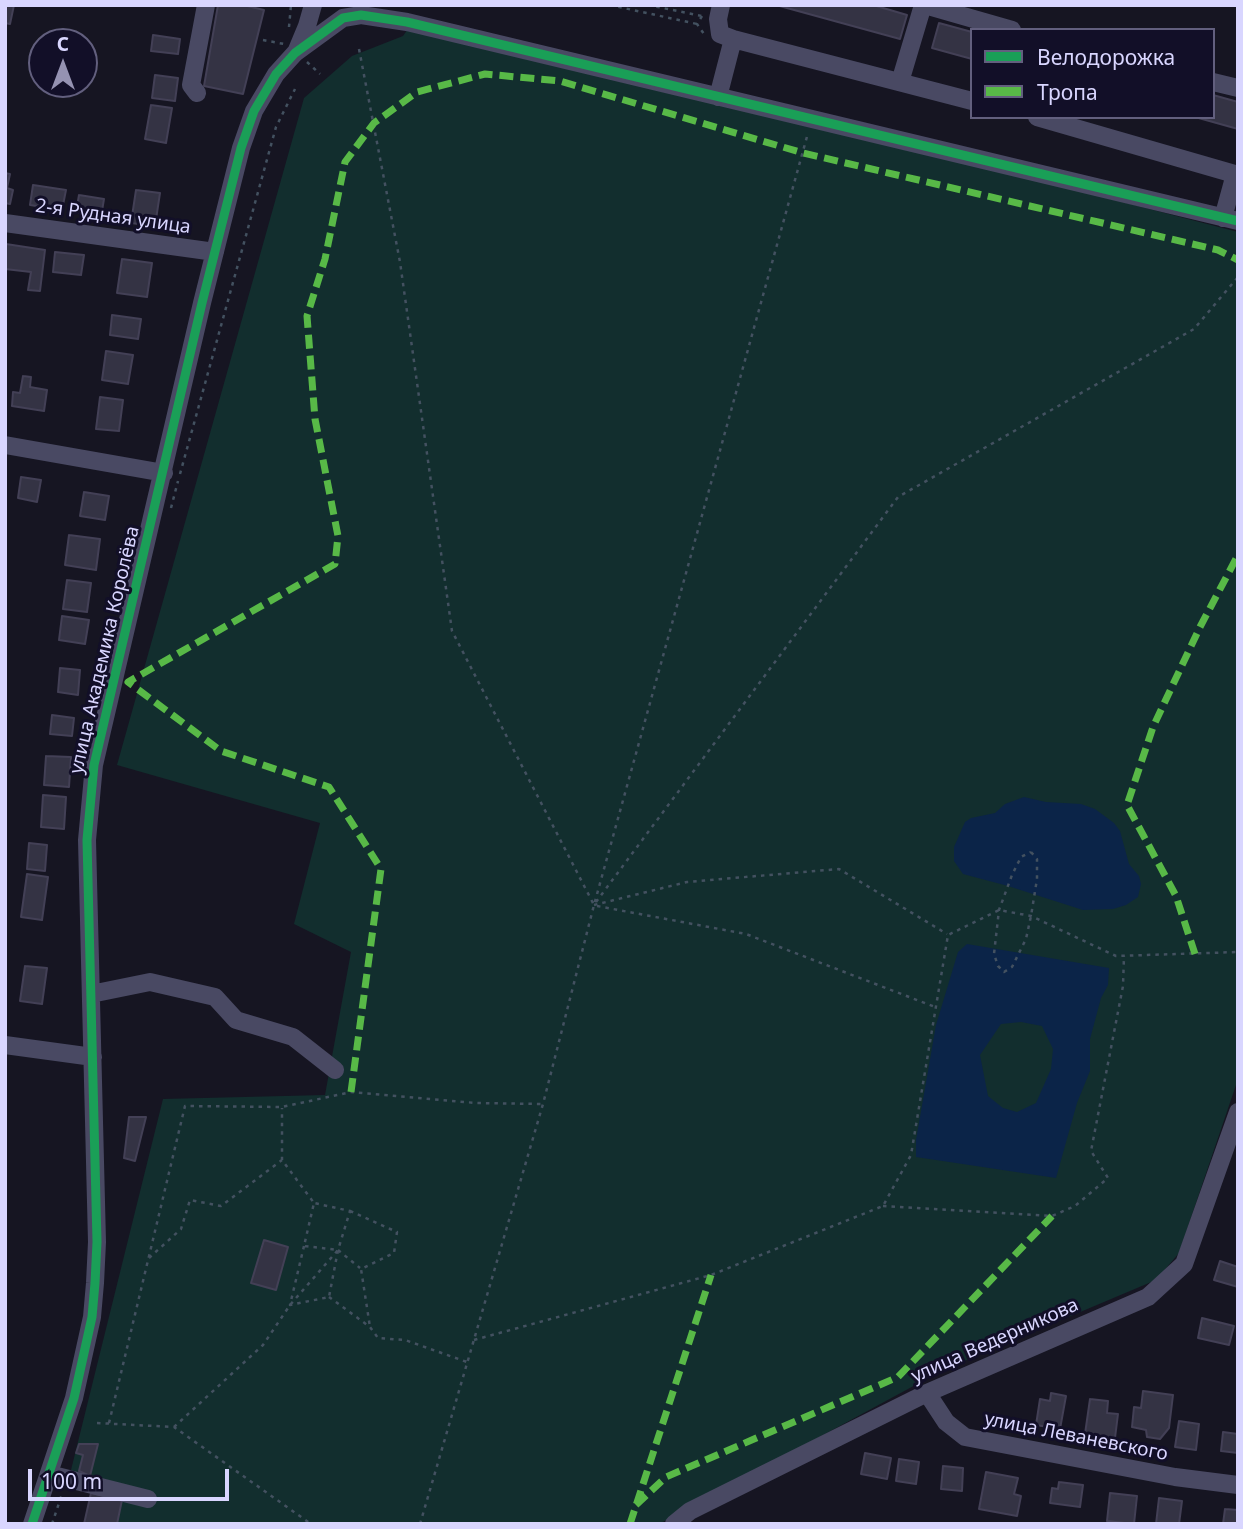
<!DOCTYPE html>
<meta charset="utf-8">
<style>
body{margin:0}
#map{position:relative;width:1243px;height:1529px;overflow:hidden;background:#161522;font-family:"Noto Sans",sans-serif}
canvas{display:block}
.frame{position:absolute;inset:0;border:7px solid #d9d6ff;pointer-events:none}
.legend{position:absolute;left:970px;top:28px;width:245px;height:91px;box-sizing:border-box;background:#120f28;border:2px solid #625f7e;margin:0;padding:9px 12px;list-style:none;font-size:21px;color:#d9d6ff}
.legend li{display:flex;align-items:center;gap:14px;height:35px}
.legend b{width:35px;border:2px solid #625f7e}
.north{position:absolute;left:28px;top:28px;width:70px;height:70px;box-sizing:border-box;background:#120f28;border:2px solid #625f7e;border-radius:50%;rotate:0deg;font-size:19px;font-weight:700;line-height:28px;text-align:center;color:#d9d6ff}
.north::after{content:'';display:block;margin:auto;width:24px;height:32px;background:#9592b2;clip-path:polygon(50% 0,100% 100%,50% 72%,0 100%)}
.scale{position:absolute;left:28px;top:1469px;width:201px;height:32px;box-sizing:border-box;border:4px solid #d9d6ff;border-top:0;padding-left:9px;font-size:21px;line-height:24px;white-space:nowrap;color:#d9d6ff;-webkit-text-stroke:5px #120f28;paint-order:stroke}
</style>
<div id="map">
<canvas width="1243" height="1529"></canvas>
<div class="frame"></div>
<ul class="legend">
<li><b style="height:9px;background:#1a9f57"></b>Велодорожка</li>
<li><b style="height:9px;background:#58b947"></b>Тропа</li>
</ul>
<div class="north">С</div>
<div class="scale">100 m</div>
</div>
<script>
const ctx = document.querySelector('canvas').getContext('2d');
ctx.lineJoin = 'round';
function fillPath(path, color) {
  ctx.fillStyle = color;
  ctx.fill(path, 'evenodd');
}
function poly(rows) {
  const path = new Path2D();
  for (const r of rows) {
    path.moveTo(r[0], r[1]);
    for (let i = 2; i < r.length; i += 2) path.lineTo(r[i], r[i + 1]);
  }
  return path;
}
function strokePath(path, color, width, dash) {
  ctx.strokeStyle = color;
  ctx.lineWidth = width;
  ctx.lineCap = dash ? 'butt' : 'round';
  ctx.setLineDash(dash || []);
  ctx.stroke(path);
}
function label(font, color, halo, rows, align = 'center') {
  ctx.font = font + ' "Noto Sans",sans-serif';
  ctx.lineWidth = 6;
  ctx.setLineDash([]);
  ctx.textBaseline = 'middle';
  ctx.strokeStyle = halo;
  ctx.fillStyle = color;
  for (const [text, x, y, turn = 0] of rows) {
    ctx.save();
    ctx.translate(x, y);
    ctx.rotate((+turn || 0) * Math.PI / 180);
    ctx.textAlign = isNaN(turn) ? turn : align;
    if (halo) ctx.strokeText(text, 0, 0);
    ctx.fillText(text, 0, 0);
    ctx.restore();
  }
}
const green = poly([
 [412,23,895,143,1238,232,1238,1079,1179,1253,1156,1280,943,1370,659,1524,84,1524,93,1481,71,1470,163,1099,325,1095,351,952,294,924,320,823,117,765,304,98,352,56,403,36]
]);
const water = poly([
 [1024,797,1046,802,1081,804,1095,809,1114,823,1120,831,1129,864,1139,876,1141,884,1138,897,1126,905,1113,909,1083,910,1008,886,963,874,954,861,954,847,965,822,971,818,995,813,1005,804],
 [967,944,1109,968,1108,985,1101,998,1090,1039,1090,1071,1077,1103,1056,1178,916,1157,916,1140,936,1025,958,952],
 [1021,1022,1042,1026,1053,1049,1051,1069,1036,1103,1017,1112,1003,1108,988,1096,980,1055,1001,1024]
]);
const building = poly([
 [5,5,14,5,10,24,5,23,5,5],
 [218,5,243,5,264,10,243,94,204,86,218,5],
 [776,5,873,5,907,15,900,39,776,5],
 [939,23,972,32,972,59,932,48,939,23],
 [153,35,180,39,178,54,151,51,153,35],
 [155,75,178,78,175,101,152,98,155,75],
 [1213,95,1238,102,1238,129,1195,117,1213,117,1213,95],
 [151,105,172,108,166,143,145,139,151,105],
 [5,173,10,174,7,188,13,190,10,204,5,203,5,173],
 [33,185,66,190,62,210,30,205,33,185],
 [136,190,160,193,155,226,131,223,136,190],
 [79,195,104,199,101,217,76,212,79,195],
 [6,244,45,250,40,291,28,290,31,272,5,269,6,244],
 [55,252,84,255,81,275,53,272,55,252],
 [122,259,152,263,147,297,117,293,122,259],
 [112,315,141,319,138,339,110,335,112,315],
 [106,351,133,355,128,384,102,380,106,351],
 [23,376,31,377,30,387,47,390,44,411,12,406,13,392,20,393,23,376],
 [100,397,123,400,119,431,96,429,100,397],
 [21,477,41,480,37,502,18,498,21,477],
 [84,492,109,496,105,520,80,516,84,492],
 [69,535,100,539,96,570,65,565,69,535],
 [67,580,91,583,87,612,63,609,67,580],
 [62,616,89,620,85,644,59,640,62,616],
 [60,668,80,670,78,695,58,692,60,668],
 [52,715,74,718,72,736,50,734,52,715],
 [46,756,71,757,69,787,44,785,46,756],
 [43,795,66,797,64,829,41,827,43,795],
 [29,843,47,845,45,871,27,869,29,843],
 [27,874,48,877,42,920,21,917,27,874],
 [25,966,47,968,42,1004,20,1001,25,966],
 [129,1117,146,1117,135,1161,124,1158,129,1117],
 [264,1240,288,1247,276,1290,251,1283,264,1240],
 [1220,1261,1238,1267,1238,1287,1214,1280,1220,1261],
 [1202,1318,1234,1326,1229,1345,1198,1338,1202,1318],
 [1143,1391,1173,1395,1169,1428,1160,1439,1147,1437,1146,1430,1132,1427,1134,1407,1141,1408,1143,1391],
 [1051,1393,1066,1396,1060,1429,1036,1425,1040,1399,1050,1401,1051,1393],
 [1090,1399,1108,1401,1107,1413,1118,1414,1115,1438,1085,1434,1090,1399],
 [1179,1421,1199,1424,1196,1450,1175,1447,1179,1421],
 [1223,1432,1238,1434,1238,1453,1221,1451,1223,1432],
 [79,1444,98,1444,90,1476,79,1471,83,1455,76,1453,79,1444],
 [865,1453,891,1458,887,1479,861,1474,865,1453],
 [899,1459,919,1462,916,1484,896,1481,899,1459],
 [943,1466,963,1468,962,1491,941,1489,943,1466],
 [986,1472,1018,1478,1014,1494,1021,1496,1017,1516,979,1509,986,1472],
 [1059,1482,1083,1485,1080,1507,1050,1503,1052,1488,1058,1489,1059,1482],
 [91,1493,122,1500,117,1524,84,1524,91,1493],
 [1110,1493,1137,1496,1134,1524,1107,1521,1110,1493],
 [1159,1498,1182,1501,1179,1524,1156,1524,1159,1498],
 [1225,1509,1238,1510,1238,1524,1223,1524,1225,1509]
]);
const path = poly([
 [610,5,697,24],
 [648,5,702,16],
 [702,16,697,24,704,34],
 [289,27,291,5],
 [263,40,284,44],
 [359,49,400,262,452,631,594,905],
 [307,62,320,74],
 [180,474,276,127,295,89],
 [171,508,178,481],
 [1031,852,1037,859,1037,879,1031,916,1026,939,1012,967,1004,972,998,966,994,954,999,910,1012,875,1021,857,1031,852],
 [596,902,898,497,1194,329,1238,277],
 [594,905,687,882,839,869,947,934],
 [597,906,746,934,935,1007],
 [883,1206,1052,1216,1075,1206,1108,1178,1091,1151,1123,986,1124,956],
 [350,1211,397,1232,394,1253,361,1269,370,1327],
 [304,1246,290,1305,329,1297,338,1250,350,1211,314,1203],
 [338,1250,360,1268],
 [149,1258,181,1229,190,1200,221,1206,282,1160],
 [329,1297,370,1327,378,1338,405,1340,467,1362],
 [474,1340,711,1275,883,1206,911,1155,948,935,999,910,1031,916,1116,956,1238,952],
 [97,1423,174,1427,311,1524],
 [109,1423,185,1106,282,1107,351,1092,476,1103,543,1104],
 [174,1427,263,1345,290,1305,338,1250,304,1246,314,1203,282,1160,282,1108],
 [52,1524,62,1494],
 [420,1524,543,1104,594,905,808,133]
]);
const minor = poly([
 [721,5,718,19,720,34,733,39],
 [925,5,1012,30],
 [297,50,307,26,313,5],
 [900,82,923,5],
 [1213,82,1238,88],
 [197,93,191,85,206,5],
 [718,97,733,39,972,101],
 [1037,117,1238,175],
 [1223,218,1235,174],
 [5,223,215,252],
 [5,445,164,473],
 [91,994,150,982,215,997,236,1020,293,1037,335,1070],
 [5,1045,93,1057],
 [927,1393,946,1422,965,1437,1175,1477,1238,1485],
 [49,1474,148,1499],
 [32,1524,74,1398,92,1317,95,1283,97,1242,87,840,94,765,202,303,241,148,254,111,276,74,295,53,343,18,361,15,407,22,1238,221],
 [674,1524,690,1511,927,1393,1148,1297,1184,1264,1238,1112]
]);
const quiet = poly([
 [1195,954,1176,896,1127,805,1153,727,1200,627,1238,555],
 [351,1092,381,869,329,787,221,751,128,682,335,564,338,536,315,419,307,316,325,259,345,162,374,123,417,92,485,74,560,81,803,153,1218,250,1238,260],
 [636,1505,666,1477,898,1377,1052,1216],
 [630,1524,711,1275]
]);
const cycleway = poly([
 [32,1524,74,1398,92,1317,95,1283,97,1242,87,840,94,765,202,303,241,148,254,111,276,74,295,53,343,18,361,15,407,22,1238,221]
]);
const streetNames = [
 ["2-я Рудная улица",113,217,8],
 ["улица Академика Королёва",105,650,-77],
 ["улица Ведерникова",995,1341,-24],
 ["улица Леваневского",1076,1437,11]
];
fillPath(green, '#122e2e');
fillPath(water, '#0b2448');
fillPath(building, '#343344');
strokePath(building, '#434056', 2);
strokePath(path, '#435160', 2.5, [3.5, 5]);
strokePath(minor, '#494963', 18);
strokePath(quiet, '#58b947', 7, [14, 7]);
strokePath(cycleway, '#1a9f57', 9);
label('19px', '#d9d6ff', '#120f28', streetNames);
</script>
